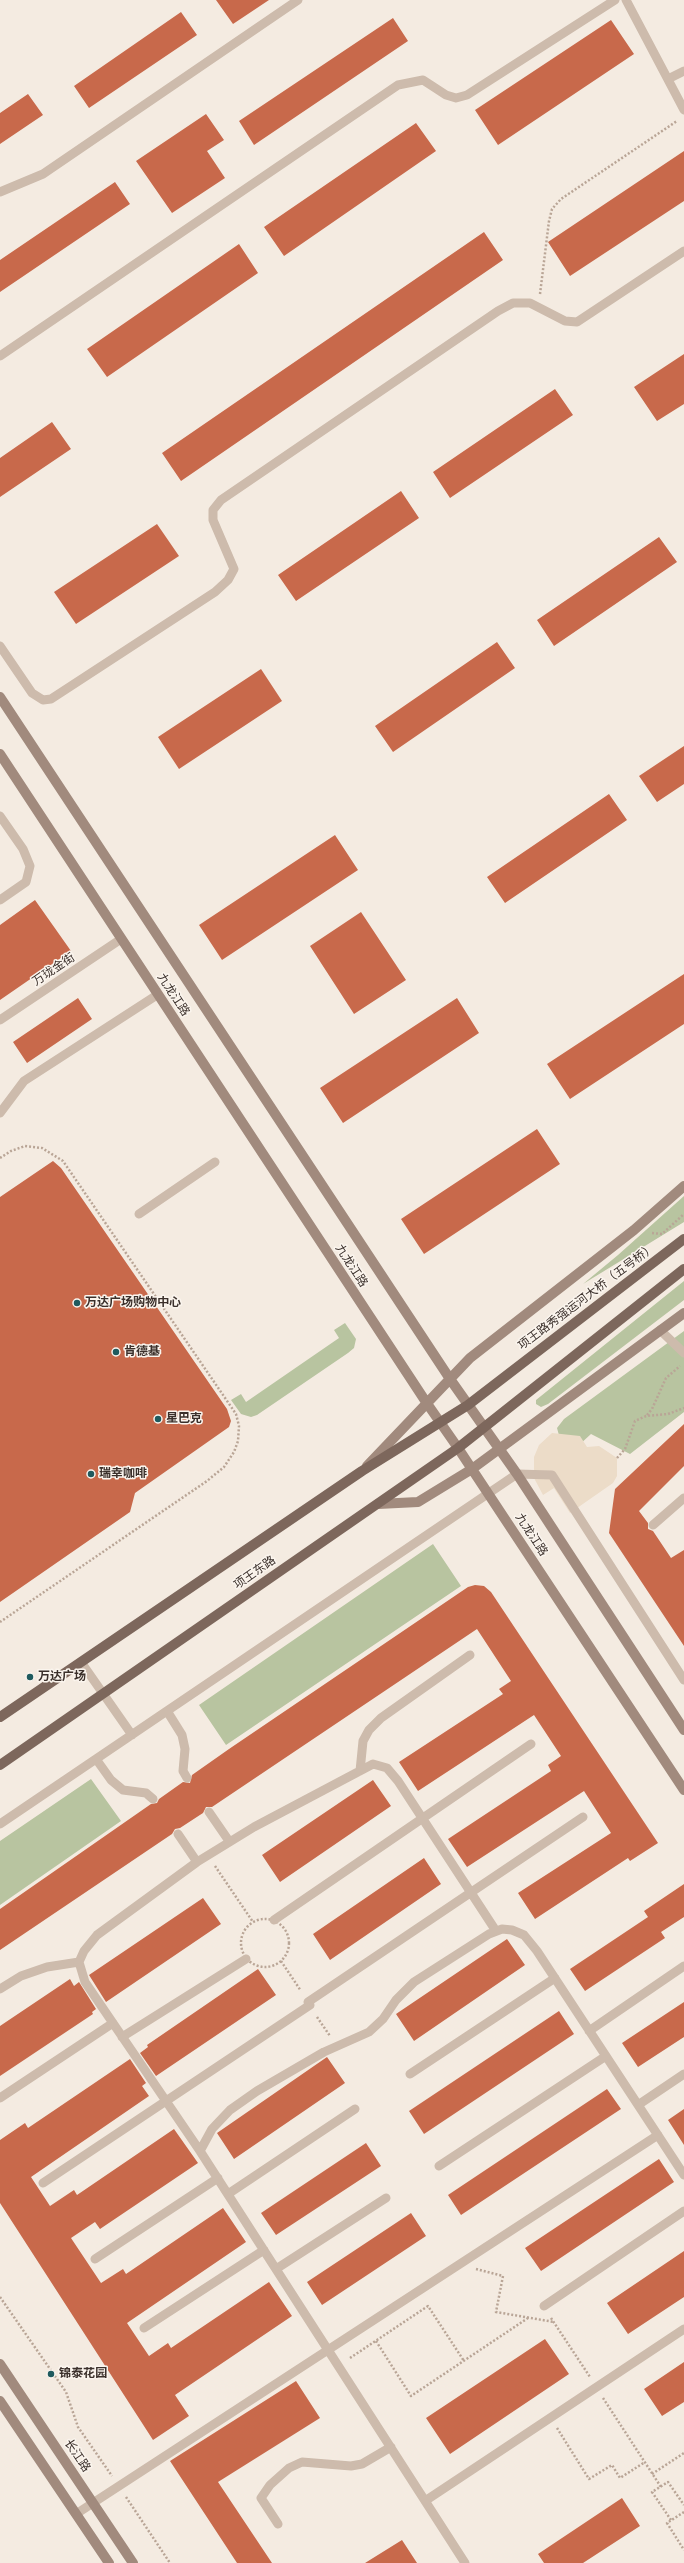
<!DOCTYPE html>
<meta charset="utf-8">
<style>
body{margin:0}
canvas{display:block;background:#f4ebe1}
</style>
<canvas width="684" height="2563"></canvas>
<script>
const ctx = document.querySelector('canvas').getContext('2d');
ctx.lineJoin = 'round';
function fillPath(path, color) {
  ctx.fillStyle = color;
  ctx.fill(path, 'evenodd');
}
function poly(rows) {
  const path = new Path2D();
  for (const r of rows) {
    if (r.length === 3) {
      path.moveTo(r[0] + r[2], r[1]);
      path.arc(r[0], r[1], r[2], 0, 2 * Math.PI);
      continue;
    }
    path.moveTo(r[0], r[1]);
    for (let i = 2; i < r.length; i += 2) path.lineTo(r[i], r[i + 1]);
  }
  return path;
}
function strokePath(path, color, width, dash) {
  ctx.strokeStyle = color;
  ctx.lineWidth = width;
  ctx.lineCap = dash ? 'butt' : 'round';
  ctx.setLineDash(dash || []);
  ctx.stroke(path);
}
function label(font, color, halo, rows, align = 'center') {
  ctx.font = font + ' "DejaVu Sans","Noto Sans SC",sans-serif';
  ctx.lineWidth = 3;
  ctx.setLineDash([]);
  ctx.textBaseline = 'middle';
  ctx.strokeStyle = halo;
  ctx.fillStyle = color;
  for (const [text, x, y, turn = 0] of rows) {
    ctx.save();
    ctx.translate(x, y);
    ctx.rotate((+turn || 0) * Math.PI / 180);
    ctx.textAlign = isNaN(turn) ? turn : align;
    if (halo) ctx.strokeText(text, 0, 0);
    ctx.fillText(text, 0, 0);
    ctx.restore();
  }
}
const green = poly([
 [684,1196,684,1222,583,1284,618,1255],
 [684,1281,684,1300,548,1404,541,1407,536,1404,536,1400],
 [345,1323,356,1339,354,1348,348,1353,257,1415,251,1417,241,1414,231,1400,241,1394,246,1402,339,1338,334,1330],
 [684,1331,684,1412,630,1454,591,1434,578,1446,560,1439,557,1428,564,1419],
 [433,1544,461,1586,226,1745,199,1705],
 [91,1779,121,1821,0,1905,0,1841]
]);
const plaza = poly([
 [552,1433,580,1436,587,1447,599,1446,617,1458,617,1476,613,1483,570,1513,554,1488,543,1495,534,1478,534,1457,539,1445]
]);
const building = poly([
 [216,0,269,0,233,24],
 [181,12,197,35,89,108,74,86],
 [393,18,408,41,254,145,239,121],
 [611,20,634,54,498,145,475,110],
 [28,94,43,115,0,144,0,113],
 [206,114,224,140,207,151,225,178,172,213,136,161],
 [416,123,436,151,284,256,264,227],
 [684,151,684,201,570,276,548,242],
 [115,182,130,204,0,292,0,260],
 [484,232,503,260,181,481,162,453],
 [239,244,258,273,107,377,87,349],
 [684,354,684,404,657,421,634,387],
 [555,389,573,415,450,498,433,472],
 [52,422,71,449,0,497,0,458],
 [401,491,419,518,296,601,278,575],
 [157,524,179,556,76,624,54,592],
 [659,537,677,562,554,646,537,620],
 [497,642,515,668,393,752,375,726],
 [261,669,282,701,179,769,158,737],
 [684,746,684,784,657,802,639,776],
 [609,794,627,820,505,903,487,877],
 [335,835,358,870,222,960,199,925],
 [35,900,71,951,0,1000,0,925],
 [361,912,406,980,354,1014,310,946],
 [684,974,684,1024,570,1099,547,1064],
 [78,998,92,1019,27,1063,13,1042],
 [457,998,479,1033,343,1123,320,1088],
 [537,1129,560,1164,424,1254,401,1219],
 [53,1161,61,1168,227,1409,231,1421,229,1427,135,1493,130,1512,0,1602,0,1197],
 [684,1424,684,1466,639,1511,648,1523,648,1529,653,1531,671,1558,684,1550,684,1646,609,1533,615,1489],
 [475,1585,484,1586,491,1592,658,1843,630,1861,628,1858,535,1919,518,1893,611,1833,584,1791,467,1867,448,1839,551,1771,548,1765,561,1756,534,1715,418,1791,399,1762,503,1694,499,1689,511,1681,477,1629,212,1807,206,1807,203,1813,180,1828,175,1829,172,1834,0,1950,0,1909,151,1804,157,1803,159,1799,183,1782,190,1783,192,1775,229,1749,468,1587],
 [373,1780,391,1806,280,1882,262,1855],
 [424,1858,441,1884,330,1960,313,1934],
 [684,1884,684,1917,661,1932,665,1938,585,1991,570,1969,648,1917,644,1911],
 [203,1898,221,1924,106,2002,89,1975],
 [507,1939,525,1965,414,2041,396,2014],
 [258,1969,276,1995,156,2076,140,2053,148,2047,147,2045],
 [70,1979,74,1986,79,1982,96,2009,92,2012,93,2014,0,2076,0,2026],
 [684,2002,684,2037,638,2067,622,2043],
 [559,2011,574,2034,424,2134,409,2111],
 [327,2057,345,2083,234,2159,217,2133],
 [130,2059,146,2083,142,2086,149,2096,31,2177,50,2206,74,2190,77,2195,174,2129,198,2163,100,2229,95,2222,71,2238,101,2283,123,2269,126,2274,223,2208,246,2242,127,2323,149,2356,168,2343,171,2348,269,2282,292,2316,175,2395,189,2416,153,2440,0,2203,0,2140,25,2123,28,2128],
 [607,2089,621,2109,461,2215,448,2195],
 [684,2109,684,2145,668,2120],
 [366,2143,381,2166,276,2235,261,2213],
 [659,2159,674,2182,541,2271,525,2248],
 [411,2213,426,2236,322,2305,307,2282],
 [684,2251,684,2297,628,2334,607,2303],
 [545,2339,569,2374,450,2454,426,2418],
 [684,2362,684,2402,662,2416,644,2389],
 [296,2381,320,2418,218,2482,272,2563,237,2563,170,2461],
 [622,2498,640,2526,583,2563,544,2563,538,2554],
 [402,2540,417,2563,365,2563]
]);
const path = poly([
 [540,294,549,221,552,209,561,199,677,121],
 [0,1158,11,1151,25,1146,42,1148,63,1161,236,1414,239,1426,238,1441,234,1452,224,1467,207,1481,0,1622],
 [652,1233,662,1234,684,1214],
 [647,1415,652,1409,666,1378,680,1366],
 [617,1458,625,1449,635,1421,646,1416,668,1414,684,1408],
 [215,1866,253,1922],
 [265,1943,24],
 [281,1961,301,1991],
 [317,2017,330,2036],
 [476,2269,503,2276,496,2312,554,2322],
 [0,2297,66,2392,78,2427,112,2476],
 [551,2318,590,2377],
 [376,2341,411,2396,528,2318],
 [350,2358,428,2306,464,2361],
 [603,2398,661,2487],
 [557,2428,589,2479,612,2465,620,2478,645,2462],
 [652,2474,684,2453],
 [126,2497,170,2563],
 [684,2512,667,2523,684,2550],
 [671,2520,652,2492,668,2482,684,2505]
]);
const lane = poly([
 [626,0,684,110],
 [668,79,684,71],
 [0,192,43,174,298,0],
 [0,356,398,85,423,80,446,95,456,98,467,95,615,0],
 [0,646,32,693,43,700,51,699,215,592,228,580,234,569,213,520,213,510,221,500,498,311,513,303,530,303,565,321,577,322,684,251],
 [0,816,23,849,30,866,26,882,0,900],
 [0,1020,121,939],
 [0,1113,24,1081,157,995],
 [139,1214,215,1162],
 [660,1330,684,1353],
 [653,1525,684,1498],
 [81,1662,132,1735],
 [167,1711,182,1735,185,1749,183,1771,187,1778],
 [96,1759,111,1780,123,1790,146,1793,153,1799],
 [360,1771,363,1741,369,1730,381,1718,470,1655],
 [209,1812,229,1841],
 [0,1824,517,1474,552,1475,684,1680],
 [178,1834,197,1862],
 [274,1920,531,1744],
 [0,1989,21,1976,47,1967,79,1962],
 [308,2002,583,1817],
 [589,2031,684,1966],
 [122,2037,246,1959],
 [410,2074,555,1978],
 [0,2098,113,2023],
 [638,2105,684,2074],
 [200,2151,212,2129,230,2110,257,2091,324,2052,369,2032,383,2019,396,2000,414,1982,489,1934,502,1929,512,1930,524,1935,537,1951,684,2175],
 [439,2166,606,2056],
 [43,2183,310,2005],
 [228,2194,355,2109],
 [95,2259,218,2178],
 [276,2269,386,2198],
 [544,2306,684,2211],
 [144,2328,264,2250],
 [425,2501,684,2329],
 [76,2514,658,2135],
 [278,2524,261,2498,270,2485,289,2468,302,2462,351,2466,362,2464,391,2447],
 [465,2563,200,2151,85,1982,79,1962,84,1951,97,1935,197,1862,254,1827,373,1764,387,1768,398,1781,496,1931]
]);
const secondary = poly([
 [0,697,450,1379,517,1474,684,1730],
 [0,754,426,1402,458,1448,684,1790],
 [367,1466,470,1358,634,1230,684,1186],
 [378,1504,418,1502,472,1469,684,1313],
 [0,2364,133,2563],
 [0,2401,109,2563]
]);
const primary = poly([
 [0,1717,362,1471,468,1405,684,1239],
 [0,1765,458,1448,684,1269]
]);
const markers = [
 [77,1303,4,"#1f5a5e"],
 [116,1352,4,"#1f5a5e"],
 [158,1419,4,"#1f5a5e"],
 [91,1474,4,"#1f5a5e"],
 [30,1677,4,"#1f5a5e"],
 [51,2374,4,"#1f5a5e"]
];
const streetNames = [
 ["万珑金街",54,970,-34],
 ["九龙江路",173,995,57],
 ["九龙江路",351,1266,57],
 ["项王路秀强运河大桥（五号桥）",587,1297,-37],
 ["九龙江路",531,1535,57],
 ["项王东路",255,1573,-35],
 ["长江路",77,2456,56]
];
const poiNames = [
 ["万达广场购物中心",85,1303],
 ["肯德基",124,1352],
 ["星巴克",166,1419],
 ["瑞幸咖啡",99,1474],
 ["万达广场",38,1677],
 ["锦泰花园",59,2374]
];
fillPath(green, '#b8c4a0');
fillPath(plaza, '#ecdcc8');
fillPath(building, '#c8694b');
strokePath(path, '#b9a596', 2.5, [2, 2]);
strokePath(lane, '#cdbbac', 9);
strokePath(secondary, '#a18a7d', 10);
strokePath(primary, '#7d675c', 10);
for (const [x, y, r, color] of markers) {
  const dot = new Path2D();
  dot.arc(x, y, r, 0, 2 * Math.PI);
  ctx.fillStyle = color;
  ctx.fill(dot);
  strokePath(dot, '#fbf5ee', 1.5);
}
label('12px', '#3b302b', '#fbf5ee', streetNames);
label('bold 12px', '#3b302b', '#fbf5ee', poiNames, 'left');
</script>
